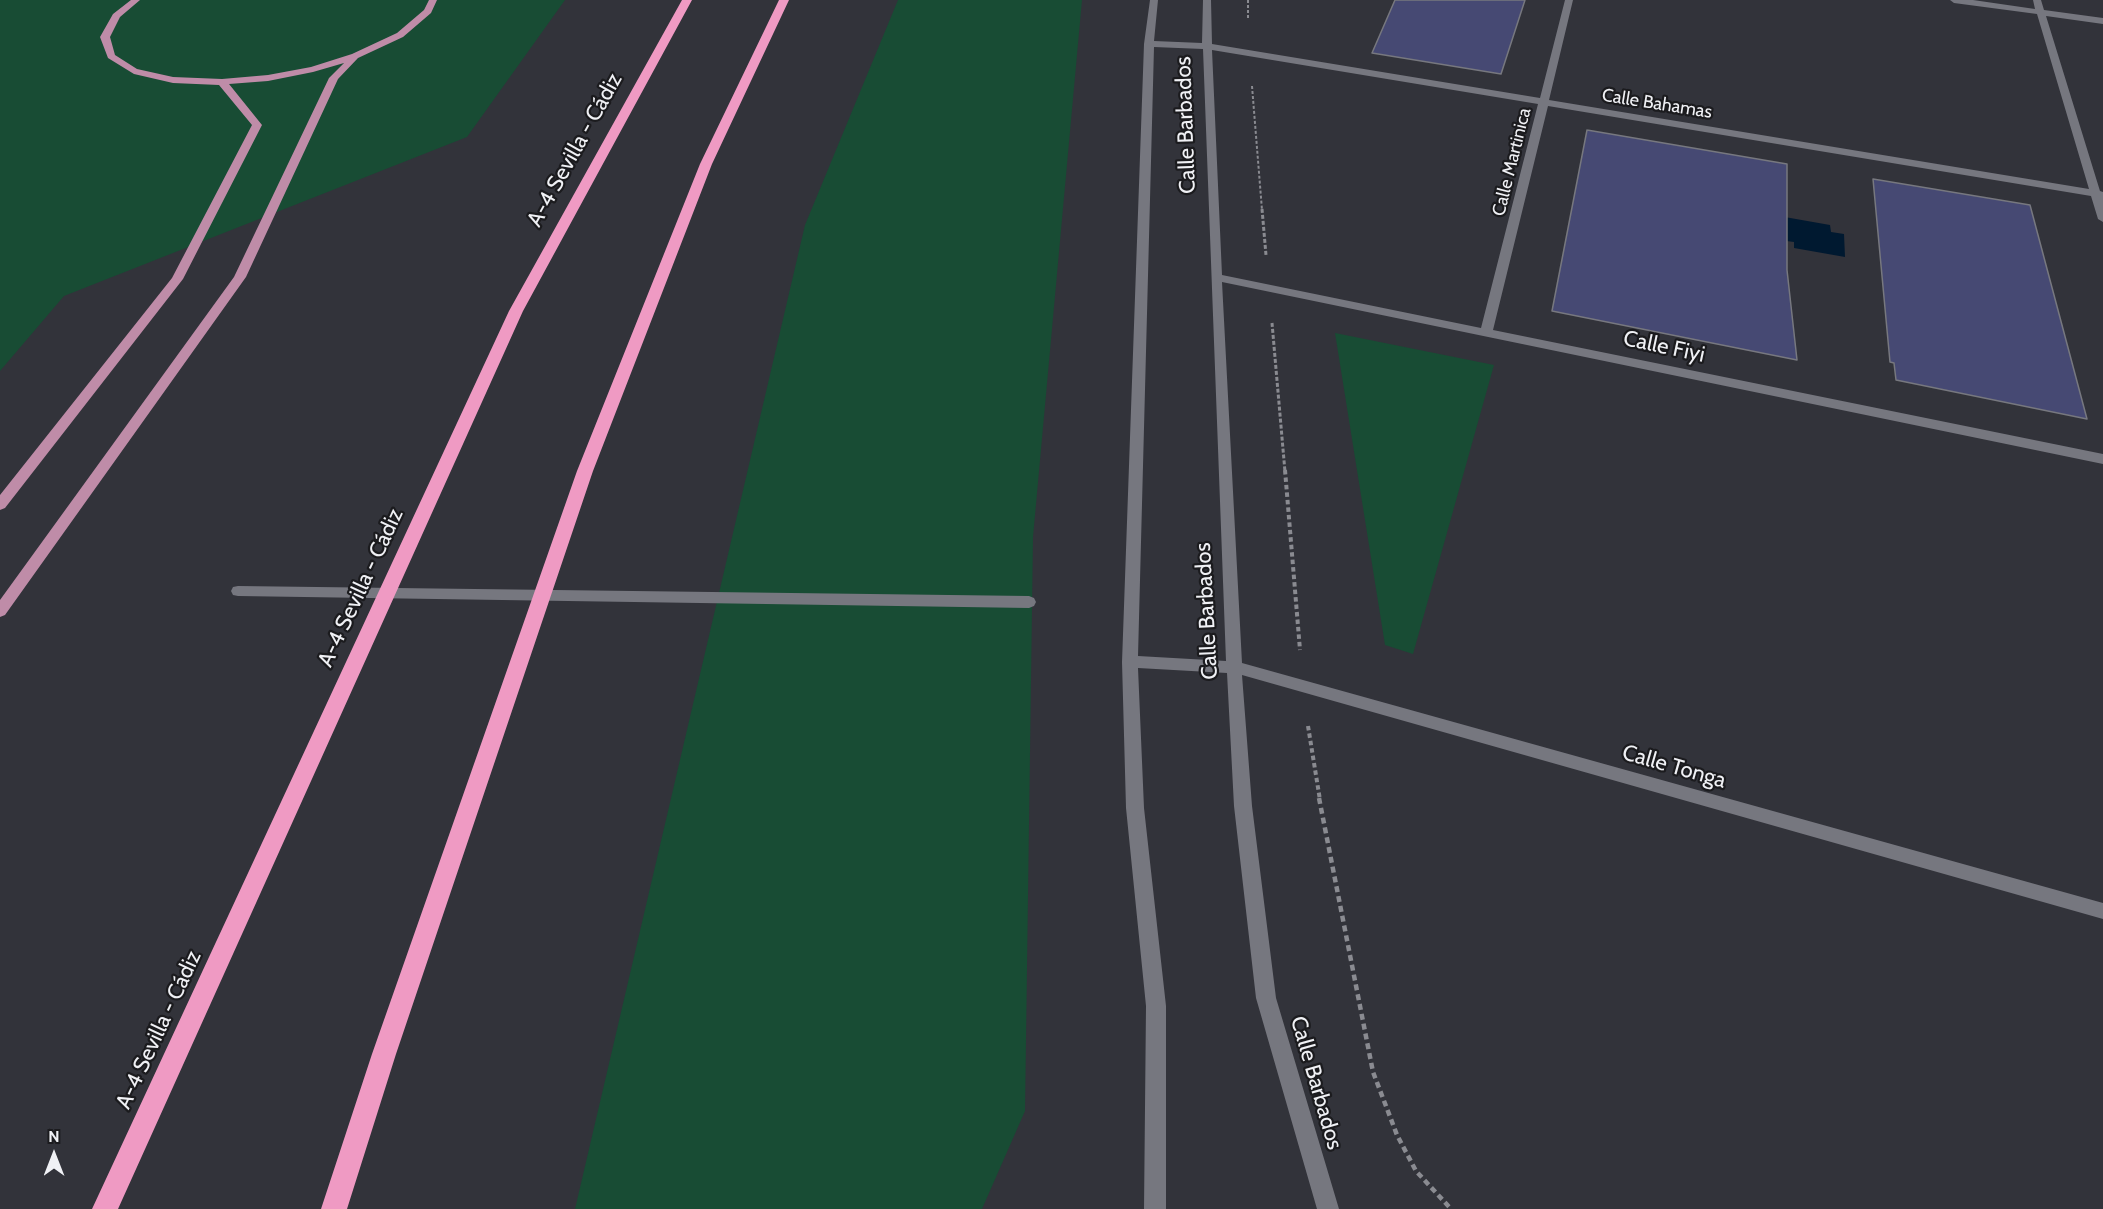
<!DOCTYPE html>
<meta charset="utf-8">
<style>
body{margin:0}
#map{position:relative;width:2103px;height:1209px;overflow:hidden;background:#32333a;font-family:Cabin,sans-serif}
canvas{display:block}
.north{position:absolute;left:24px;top:1125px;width:60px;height:60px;-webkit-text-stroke:4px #1b1b1e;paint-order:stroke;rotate:0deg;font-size:16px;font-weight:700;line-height:24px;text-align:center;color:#f0f1f5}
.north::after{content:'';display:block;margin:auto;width:21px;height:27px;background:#f0f1f5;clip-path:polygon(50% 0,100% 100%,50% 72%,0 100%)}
</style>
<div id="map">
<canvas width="2103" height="1209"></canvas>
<div class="north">N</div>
</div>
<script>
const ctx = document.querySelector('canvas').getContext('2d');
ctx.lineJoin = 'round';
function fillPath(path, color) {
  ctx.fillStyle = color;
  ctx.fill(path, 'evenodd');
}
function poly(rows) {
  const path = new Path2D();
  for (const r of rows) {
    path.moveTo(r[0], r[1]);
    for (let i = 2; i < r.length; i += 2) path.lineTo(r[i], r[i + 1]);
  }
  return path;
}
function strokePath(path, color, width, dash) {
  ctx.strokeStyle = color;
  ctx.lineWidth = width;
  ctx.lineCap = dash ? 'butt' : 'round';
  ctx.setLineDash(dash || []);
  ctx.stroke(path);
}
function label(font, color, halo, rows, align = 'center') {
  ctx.font = font + ' Cabin,sans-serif';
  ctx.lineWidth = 4.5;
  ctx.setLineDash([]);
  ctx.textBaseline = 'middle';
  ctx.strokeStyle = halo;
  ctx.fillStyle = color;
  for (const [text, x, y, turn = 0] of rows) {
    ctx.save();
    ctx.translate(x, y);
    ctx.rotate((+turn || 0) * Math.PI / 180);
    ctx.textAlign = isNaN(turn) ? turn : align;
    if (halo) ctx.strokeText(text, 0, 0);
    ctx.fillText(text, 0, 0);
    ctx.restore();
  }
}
const green = poly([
 [0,0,565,0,467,137,64,296,0,371],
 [898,0,1082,0,1033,537,1025,1111,982,1209,575,1209,805,225],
 [1335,333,1494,365,1413,654,1385,645]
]);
const water = poly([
 [1779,216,1830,225,1831,232,1844,234,1845,257,1794,248,1794,242,1779,240]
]);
const building = poly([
 [1395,0,1525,0,1501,74,1372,53,1395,0],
 [1587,130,1787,164,1787,270,1797,360,1552,311,1587,130],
 [1873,179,2030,205,2087,419,1896,380,1894,363,1890,362,1873,179]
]);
const pathFar3 = poly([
 [1248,0,1248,19],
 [1252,86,1262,210]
]);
const pathFar2 = poly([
 [1262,209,1266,255],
 [1272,323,1285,472]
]);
const pathFar1 = poly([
 [1285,470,1300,650],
 [1308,726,1320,800]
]);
const path = poly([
 [1319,798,1373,1072,1397,1135,1416,1171,1451,1209]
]);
const minor = poly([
 [1150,0,1158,0,1154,41,1202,43,1203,0,1211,0,1212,44,1540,98,1565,0,1573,0,1549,100,2089,189,2037,14,1954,3,1950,0,1973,0,2035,9,2033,0,2041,0,2044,10,2103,18,2103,24,2046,16,2100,191,2103,192,2103,222,2098,219,2091,196,1548,106,1493,330,2103,454,2103,464,1222,282,1242,663,2103,903,2103,919,1242,675,1252,806,1276,998,1339,1209,1317,1209,1256,998,1234,806,1227,673,1138,668,1144,808,1166,1006,1166,1209,1144,1209,1146,1006,1126,808,1122,662,1144,44,1150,0],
 [1154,47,1203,49,1226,661,1138,656,1154,47],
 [1212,50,1538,104,1481,328,1222,275,1212,50],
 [238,586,1029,596,1034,598,1036,602,1034,606,1029,608,238,596,233,595,231,591,233,587,238,586]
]);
const major = poly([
 [131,0,140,0,120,17,110,37,115,55,137,69,173,77,222,79,268,75,311,67,352,54,397,33,424,10,429,0,437,0,431,13,403,37,358,58,338,79,246,277,5,615,0,617,0,600,234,277,329,78,344,63,313,72,268,81,229,84,262,125,183,279,5,508,0,510,0,495,172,278,252,125,219,85,173,83,134,74,108,58,100,37,113,14,131,0]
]);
const highway = poly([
 [682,0,692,0,523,311,118,1209,92,1209,509,311,682,0],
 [779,0,789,0,712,164,593,471,396,1054,347,1209,321,1209,372,1054,577,471,700,164,779,0]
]);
const farStreetnames = [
 ["Calle Bahamas",1657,104,9],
 ["Calle Martinica",1512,162,-76]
];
const streetNames = [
 ["Calle Barbados",1186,125,-92],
 ["A-4 Sevilla - Cádiz",575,150,-61],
 ["Calle Fiyi",1664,347,12],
 ["A-4 Sevilla - Cádiz",361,588,-65],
 ["Calle Barbados",1207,611,-93],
 ["Calle Tonga",1674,767,16],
 ["A-4 Sevilla - Cádiz",159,1030,-65],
 ["Calle Barbados",1316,1083,74]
];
fillPath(green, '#184c34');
fillPath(water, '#001930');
fillPath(building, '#464973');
strokePath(building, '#77787f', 1.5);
strokePath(pathFar3, '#8a8b91', 2, [3, 2]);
strokePath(pathFar2, '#8a8b91', 3, [4, 2]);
strokePath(pathFar1, '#8a8b91', 4, [4.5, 3]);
strokePath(path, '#8a8b91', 4.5, [6, 4]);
fillPath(minor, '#76777f');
fillPath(major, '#bf8ca8');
fillPath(highway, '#ef9ac3');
label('18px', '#f0f1f5', '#1b1b1e', farStreetnames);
label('22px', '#f0f1f5', '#1b1b1e', streetNames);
</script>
